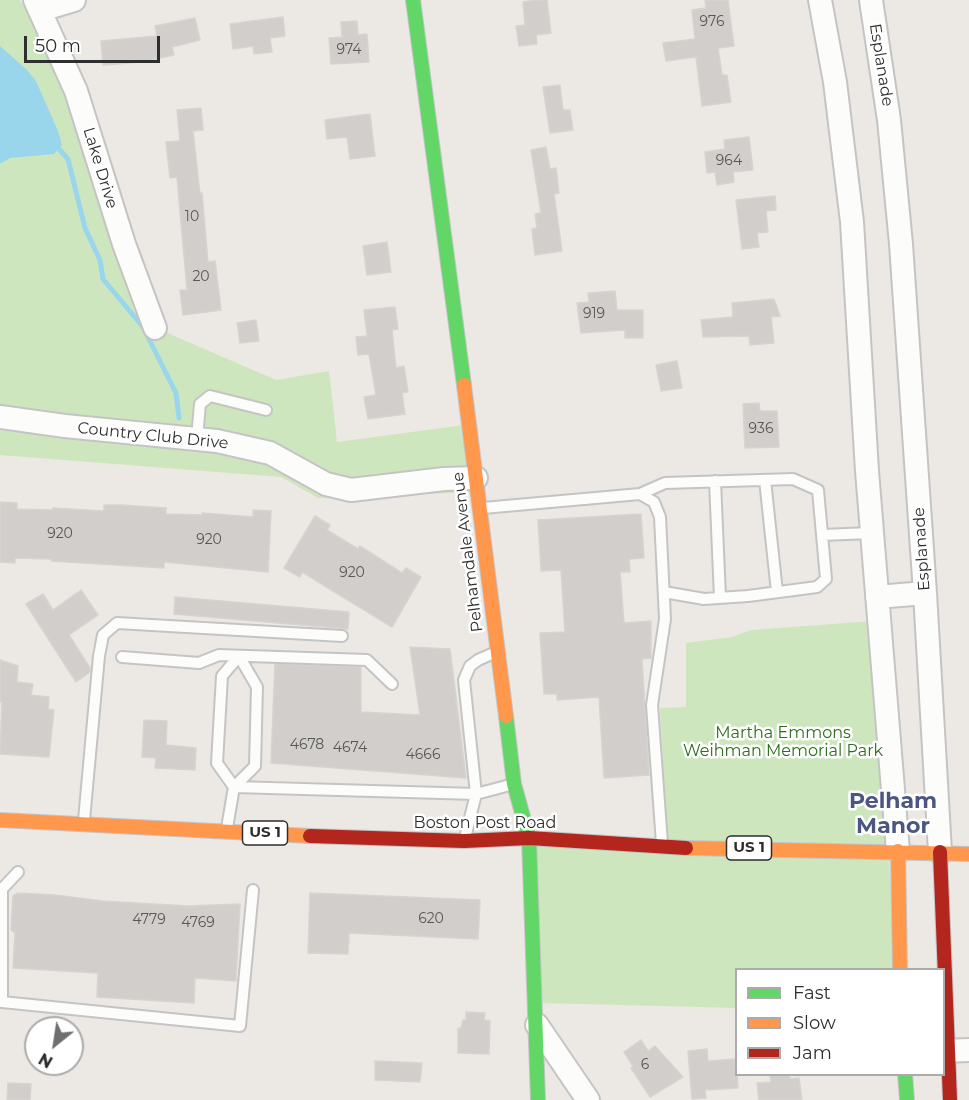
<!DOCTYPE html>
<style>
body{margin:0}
#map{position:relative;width:969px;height:1100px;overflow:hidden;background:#ece8e4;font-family:Montserrat,sans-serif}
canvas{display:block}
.legend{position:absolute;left:735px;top:968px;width:210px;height:108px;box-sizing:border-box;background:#fff;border:2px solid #ababab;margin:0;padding:8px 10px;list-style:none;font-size:18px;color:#2e2e2e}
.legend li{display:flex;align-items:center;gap:12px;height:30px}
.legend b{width:30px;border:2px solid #ababab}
.north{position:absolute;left:24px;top:1016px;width:60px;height:60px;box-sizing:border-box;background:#fff;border:2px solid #ababab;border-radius:50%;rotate:210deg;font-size:16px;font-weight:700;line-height:24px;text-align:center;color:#2e2e2e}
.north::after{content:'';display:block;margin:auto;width:21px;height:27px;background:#706f6e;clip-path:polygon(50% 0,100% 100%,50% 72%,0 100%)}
.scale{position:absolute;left:24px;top:36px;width:136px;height:27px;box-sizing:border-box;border:3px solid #2e2e2e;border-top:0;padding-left:8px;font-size:18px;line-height:21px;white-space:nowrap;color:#2e2e2e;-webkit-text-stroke:4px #fff;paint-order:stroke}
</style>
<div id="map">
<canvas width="969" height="1100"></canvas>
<ul class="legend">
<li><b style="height:8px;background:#63d668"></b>Fast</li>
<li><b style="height:8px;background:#ff974d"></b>Slow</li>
<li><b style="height:8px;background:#b3261e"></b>Jam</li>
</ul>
<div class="north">N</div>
<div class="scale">50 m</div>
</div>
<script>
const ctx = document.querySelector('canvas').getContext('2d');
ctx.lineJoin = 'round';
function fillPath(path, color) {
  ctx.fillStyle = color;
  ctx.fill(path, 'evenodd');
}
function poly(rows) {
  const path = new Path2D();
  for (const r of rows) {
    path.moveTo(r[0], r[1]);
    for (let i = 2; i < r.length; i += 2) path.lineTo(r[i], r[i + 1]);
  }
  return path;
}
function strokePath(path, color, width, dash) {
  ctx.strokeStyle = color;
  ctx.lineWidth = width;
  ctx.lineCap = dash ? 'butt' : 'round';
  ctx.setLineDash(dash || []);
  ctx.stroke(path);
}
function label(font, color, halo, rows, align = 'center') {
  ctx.font = font + ' Montserrat,sans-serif';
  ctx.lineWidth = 5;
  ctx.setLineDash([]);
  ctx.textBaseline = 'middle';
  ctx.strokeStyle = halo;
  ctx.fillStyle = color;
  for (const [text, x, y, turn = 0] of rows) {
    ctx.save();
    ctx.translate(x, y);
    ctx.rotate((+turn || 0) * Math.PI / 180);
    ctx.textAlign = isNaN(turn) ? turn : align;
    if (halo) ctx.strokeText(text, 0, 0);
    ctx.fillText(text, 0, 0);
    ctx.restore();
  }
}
const green = poly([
 [0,0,20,0,29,15,87,149,142,322,276,380,329,371,337,442,472,424,480,492,318,498,281,477,0,455],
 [874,621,896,969,736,970,736,1008,543,1003,529,838,667,840,660,708,686,707,686,643,732,637,751,630]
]);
const water = poly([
 [0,46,27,70,36,81,58,131,62,145,54,154,10,158,0,164]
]);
const stream = poly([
 [59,149,68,159,85,228,100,260,103,279,143,327,176,393,179,418]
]);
const building = poly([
 [538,0,547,0,551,33,536,35,537,44,519,46,516,26,525,25,523,2,538,0],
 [705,0,728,0,734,46,718,48,722,75,727,75,731,102,702,106,696,57,666,61,663,43,695,39,692,10,706,8,705,0],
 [283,17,285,36,270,38,272,52,254,54,253,46,233,49,230,24,283,17],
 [195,18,200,40,172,47,174,55,141,62,103,65,101,41,157,36,155,26,195,18],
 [357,21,358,35,367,34,369,62,331,64,329,38,342,37,341,22,357,21],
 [560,85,563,110,570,110,573,130,550,133,543,87,560,85],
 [201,108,203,130,193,131,200,194,202,193,208,262,215,261,221,310,183,315,180,290,187,290,177,177,170,178,166,142,180,141,177,110,201,108],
 [370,114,375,156,350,159,347,137,327,139,325,120,370,114],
 [749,137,753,170,733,172,734,182,717,185,715,172,707,173,705,152,725,149,724,140,749,137],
 [546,147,550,169,556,168,559,193,554,194,562,251,535,255,532,229,537,228,535,214,541,213,531,150,546,147],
 [775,196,776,210,766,211,768,232,757,233,759,247,742,249,736,200,775,196],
 [387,242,391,272,367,275,363,246,387,242],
 [615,291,617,310,643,310,643,338,625,338,625,330,581,333,577,303,589,302,588,293,615,291],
 [774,299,780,316,771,317,774,343,750,345,749,336,703,337,701,320,733,317,732,303,774,299],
 [395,307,398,329,392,330,396,368,404,366,408,392,402,393,405,414,368,419,364,397,376,395,369,354,358,355,356,337,367,336,364,310,395,307],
 [256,320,259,341,240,343,237,323,256,320],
 [677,361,682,388,661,391,656,365,677,361],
 [759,403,760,411,777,411,779,447,745,448,743,404,759,403],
 [0,502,17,503,17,509,53,510,53,508,104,511,104,505,122,505,166,508,166,514,202,515,202,513,253,517,253,510,271,511,268,572,164,562,164,568,51,561,51,559,15,558,15,563,0,562,0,502],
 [641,514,644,558,629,559,630,572,620,572,624,623,651,621,651,658,642,659,649,775,604,778,599,697,557,700,557,694,544,694,540,633,565,632,561,570,541,571,538,520,641,514],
 [315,516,330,525,327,530,358,549,360,546,402,573,406,568,421,577,392,627,302,572,300,577,284,568,315,516],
 [81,590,98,615,69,635,90,668,90,672,76,682,26,604,43,594,53,610,81,590],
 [175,597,349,612,348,629,174,614,175,597],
 [410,647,450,649,466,778,271,763,275,664,361,667,361,712,420,715,410,647],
 [0,660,18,666,17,682,33,684,31,695,49,697,48,709,54,710,49,757,0,754,2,702,0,702,0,660],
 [144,720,167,721,166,745,196,748,195,770,155,768,156,758,142,757,144,720],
 [18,893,55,895,102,901,188,906,240,904,236,981,195,978,194,1003,97,997,98,973,13,968,15,933,11,930,13,896,18,893],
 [310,893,480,900,478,939,349,933,348,954,308,953,310,893],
 [466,1012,485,1013,484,1020,490,1021,489,1054,458,1053,458,1028,461,1028,463,1020,466,1020,466,1012],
 [641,1040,648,1051,655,1046,683,1077,650,1097,631,1068,633,1066,624,1052,641,1040],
 [707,1049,708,1061,736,1059,738,1088,705,1090,706,1098,692,1099,688,1051,707,1049],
 [375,1061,422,1063,420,1082,375,1080,375,1061],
 [770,1074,790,1074,790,1079,799,1078,802,1100,759,1100,757,1083,771,1082,770,1074],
 [8,1083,31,1084,30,1100,7,1100,8,1083]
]);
const lane = poly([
 [197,438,200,404,210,396,266,410],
 [765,480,777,592],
 [715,481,720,598],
 [640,494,665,483,793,479,818,490,826,579,817,587,748,596,704,599,664,592],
 [483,508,640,494,654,502,660,517,665,619,652,705,662,844],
 [822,535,871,533],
 [122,657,199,663,219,655,367,660,392,684],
 [234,787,476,794,464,680,470,666,478,660,496,652],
 [84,820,99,656,103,635,117,623,342,636],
 [227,828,234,787,255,766,257,687,239,656,222,676,217,763,234,787],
 [465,838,476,794,510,785],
 [18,872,2,889,2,1002,240,1026,253,890]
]);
const street = poly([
 [35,0,76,91,124,244,155,328],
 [820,0,835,82,852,222,867,471,898,851],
 [871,0,889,120,901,244,925,593,940,852],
 [41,10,74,0],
 [0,417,65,426,217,441,270,453,326,484,351,490,444,479,476,478],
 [877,597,925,593],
 [537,1025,588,1100],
 [944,1051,969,1050]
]);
const fast = poly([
 [413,0,464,385],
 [506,716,514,784,529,838,538,1100],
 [905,1074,907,1100]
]);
const slow = poly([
 [464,385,506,716],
 [0,820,310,836],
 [686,848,969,854],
 [898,851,900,970]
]);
const jam = poly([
 [310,836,464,841,529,838,686,848],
 [940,852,950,1100]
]);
const numberNames = [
 ["976",712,22],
 ["974",349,50],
 ["964",729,161],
 ["10",192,217],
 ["20",201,277],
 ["919",594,314],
 ["936",761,429],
 ["920",60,534],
 ["920",209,540],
 ["920",352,573],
 ["4678",307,745],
 ["4674",350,748],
 ["4666",423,755],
 ["620",431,919],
 ["4779",149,920],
 ["4769",198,923],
 ["6",645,1065]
];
const shields = [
 [265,833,45],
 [749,848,45]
];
const shieldNames = [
 ["US 1",265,833],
 ["US 1",749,848]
];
const streetNames = [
 ["Esplanade",881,65,81],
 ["Lake Drive",100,168,73],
 ["Country Club Drive",153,436,6],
 ["Esplanade",922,549,-94],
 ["Pelhamdale Avenue",468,552,-97],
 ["Boston Post Road",485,823]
];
const parkNames = [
 ["Martha Emmons",783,733],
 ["Weihman Memorial Park",783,751]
];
const districtNames = [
 ["Pelham",893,802],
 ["Manor",893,827]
];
fillPath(green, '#cee6be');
fillPath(water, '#99d6ec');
strokePath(stream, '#99d6ec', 5);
fillPath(building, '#d1cecb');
strokePath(building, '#d7d4d0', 1.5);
strokePath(lane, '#c5c4c5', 14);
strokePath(street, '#c5c4c5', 26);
strokePath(fast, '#c5c4c5', 16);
strokePath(slow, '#c5c4c5', 16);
strokePath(jam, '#c5c4c5', 16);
strokePath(lane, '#fcfcfb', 10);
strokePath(street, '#fcfcfb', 22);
strokePath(fast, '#63d668', 14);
strokePath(slow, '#ff974d', 14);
strokePath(jam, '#b3261e', 14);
label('14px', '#585857', null, numberNames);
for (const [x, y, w] of shields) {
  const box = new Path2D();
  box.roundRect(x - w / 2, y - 12, w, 24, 4.5);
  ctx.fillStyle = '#fff';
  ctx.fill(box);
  strokePath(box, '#2e2e2e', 1.5);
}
label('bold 15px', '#2e2e2e', null, shieldNames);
label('16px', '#2e2e2e', '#fff', streetNames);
label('16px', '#2c6e1b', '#fff', parkNames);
label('bold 22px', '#4d5680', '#fff', districtNames);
</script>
